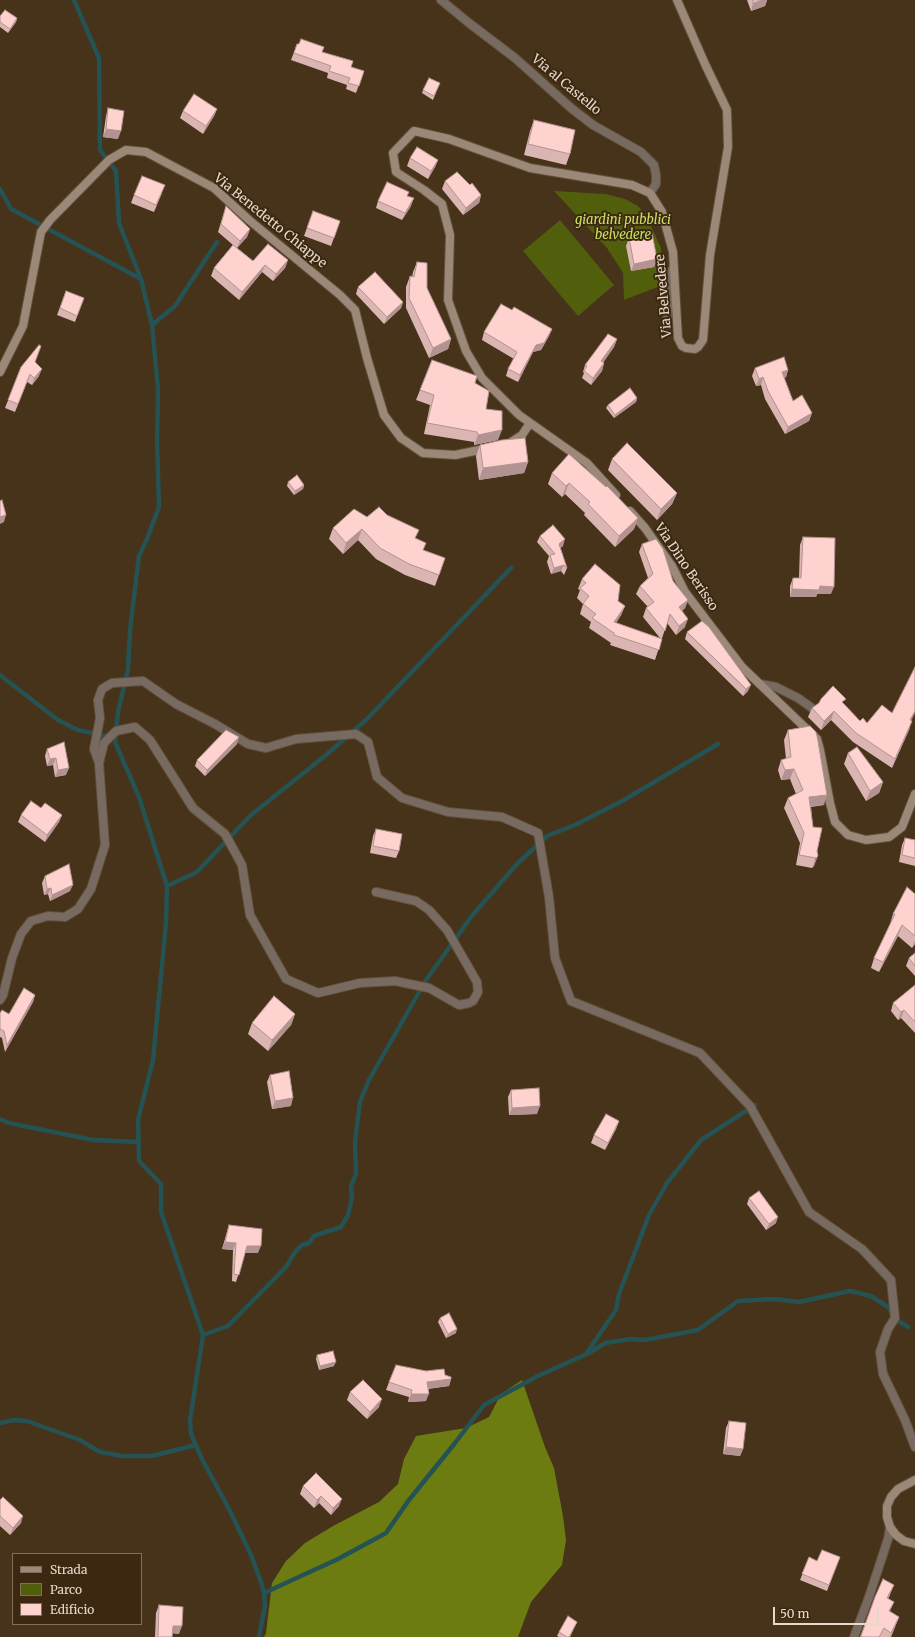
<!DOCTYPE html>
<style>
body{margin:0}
#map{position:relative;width:915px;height:1637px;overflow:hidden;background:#47321a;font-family:Merriweather,serif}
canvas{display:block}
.legend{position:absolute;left:12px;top:1553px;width:130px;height:72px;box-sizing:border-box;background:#3c2810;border:1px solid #806e5b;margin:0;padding:5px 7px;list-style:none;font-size:12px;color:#e6d8cb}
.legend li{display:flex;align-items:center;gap:8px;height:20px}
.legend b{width:20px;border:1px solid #806e5b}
.scale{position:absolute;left:773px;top:1607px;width:106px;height:18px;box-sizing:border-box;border:2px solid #e6d8cb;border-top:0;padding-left:5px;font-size:12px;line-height:14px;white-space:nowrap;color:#e6d8cb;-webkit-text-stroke:3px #3c2810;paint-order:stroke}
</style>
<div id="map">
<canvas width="915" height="1637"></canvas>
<ul class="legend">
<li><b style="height:5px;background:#9b8879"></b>Strada</li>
<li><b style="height:11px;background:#515e0b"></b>Parco</li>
<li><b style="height:11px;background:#fed2cf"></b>Edificio</li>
</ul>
<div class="scale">50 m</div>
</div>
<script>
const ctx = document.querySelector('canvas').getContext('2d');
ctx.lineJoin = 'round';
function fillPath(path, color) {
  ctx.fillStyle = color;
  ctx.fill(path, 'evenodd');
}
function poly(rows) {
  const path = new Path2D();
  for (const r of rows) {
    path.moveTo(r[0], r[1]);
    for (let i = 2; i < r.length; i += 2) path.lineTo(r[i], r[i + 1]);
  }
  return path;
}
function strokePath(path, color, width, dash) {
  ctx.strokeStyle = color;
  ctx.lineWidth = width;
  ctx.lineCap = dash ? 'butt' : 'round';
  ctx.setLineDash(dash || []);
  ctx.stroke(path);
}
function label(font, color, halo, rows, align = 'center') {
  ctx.font = font + ' Merriweather,serif';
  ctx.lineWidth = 4;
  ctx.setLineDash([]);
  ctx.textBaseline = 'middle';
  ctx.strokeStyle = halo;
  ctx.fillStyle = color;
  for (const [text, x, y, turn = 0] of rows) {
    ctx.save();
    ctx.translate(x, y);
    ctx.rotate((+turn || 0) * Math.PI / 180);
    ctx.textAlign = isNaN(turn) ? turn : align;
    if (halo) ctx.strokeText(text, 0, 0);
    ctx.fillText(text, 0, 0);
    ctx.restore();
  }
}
const green = poly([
 [554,191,606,194,625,199,638,206,646,215,661,248,663,285,624,300,623,273,607,248],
 [560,220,614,285,578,316,523,251]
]);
const forest = poly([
 [522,1380,545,1447,554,1468,563,1516,566,1540,562,1565,531,1602,518,1637,264,1637,266,1633,272,1583,286,1561,305,1543,333,1526,379,1502,398,1484,404,1459,416,1436,466,1428,489,1417,501,1394]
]);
const stream = poly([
 [74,0,99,58,100,150,116,171,119,223,141,279,152,325,158,389,157,441,159,507,147,539,139,556,130,630,128,669,118,712,115,742,139,797,167,886,166,923,153,1060,138,1120,139,1161,161,1184,161,1212,203,1335,190,1421,191,1434,202,1459,230,1511,251,1555,261,1582,264,1593,265,1606,259,1637],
 [0,189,11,209,141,279],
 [152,325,175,306,217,242],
 [0,675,58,720,78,730,110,737],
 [167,886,197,872,251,815,326,755,366,720,511,568],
 [0,1119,9,1123,93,1140,139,1142],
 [203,1335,228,1326,286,1267,295,1252,302,1245,309,1243,314,1236,341,1227,348,1215,352,1198,351,1186,356,1174,355,1142,360,1102,369,1080,426,980,471,917,517,864,547,836,575,825,624,800,718,744],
 [586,1354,616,1310,619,1294,649,1215,667,1183,701,1140,755,1105],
 [0,1423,14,1420,27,1421,80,1440,100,1452,123,1456,152,1456,196,1445],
 [264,1593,338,1559,386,1533,409,1500,455,1443,484,1405,538,1376,589,1353,605,1343,631,1339,645,1340,698,1330,738,1301,774,1299,799,1302,850,1291,871,1296,888,1307,897,1320,908,1327]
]);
const street = poly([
 [441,0,469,23,515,58,571,108,593,125,641,152,654,165,656,175,656,184,650,193],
 [666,331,672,270],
 [760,684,776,687,798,698,812,708],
 [99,763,94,749,100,718,98,700,102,689,112,683,143,681,176,704,215,724,248,744,266,748,296,739,356,734,368,742,377,777,402,798,448,812,502,817,538,833,549,897,555,958,571,1001,700,1053,750,1106,809,1212,862,1249,891,1280,895,1318,888,1329,880,1352,883,1374,905,1420,915,1447],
 [0,1000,3,995,12,958,21,934,31,921,48,916,65,917,78,909,91,889,105,845,99,763,104,743,116,731,135,727,150,740,193,808,225,834,242,865,250,915,286,979,318,993,360,983,395,981,429,988,459,1005,469,1003,473,1001,478,992,477,982,447,930,429,910,416,901,376,892],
 [854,1637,869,1597,888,1539,890,1527]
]);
const secondary = poly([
 [0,372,23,326,41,232,50,220,109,160,126,150,146,152,214,188,249,220,340,295,355,310,367,358,384,415,401,438,423,453,455,455,489,448],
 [508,444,522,435,530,423],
 [616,495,587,463,519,415,482,378,466,351,448,300,450,235,442,204,424,190,396,172,393,153,414,131,449,139,530,168,632,185,650,193,662,212,673,252,678,338,682,346,686,348,695,349,698,347,703,340,710,255,728,147,727,110,705,64,677,0],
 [630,511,645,528,672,566,685,592,742,667,817,739,820,750,830,803,835,822,848,835,866,840,889,837,902,827,915,794],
 [915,1480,898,1489,891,1497,887,1506,887,1517,890,1527,896,1535,904,1541,915,1544]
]);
const wall = poly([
 [747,0,767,0,765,6,751,11],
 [0,16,17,18,16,22,8,33,0,27],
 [297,44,322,52,351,67,364,71,356,93,346,89,347,85,327,78,328,73,291,60],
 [440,83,433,100,422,93,423,90],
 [108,108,118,139,103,137,106,116],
 [217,109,214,116,203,134,180,118,183,111],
 [534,120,570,154,566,165,524,155,530,131],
 [410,158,438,160,435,167,428,179,407,166],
 [445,181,470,185,481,195,479,203,463,215,442,189],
 [162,193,154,212,131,203,134,195],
 [378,201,411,206,402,220,376,208],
 [226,206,250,229,247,237,237,248,253,261,288,260,285,268,273,281,262,272,239,300,211,276,214,268,233,245,218,232],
 [313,211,340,221,331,246,304,236],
 [629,238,657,259,654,267,631,271,626,246],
 [417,262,427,288,451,339,448,349,429,358,406,308,406,287,410,276,412,277,413,272],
 [358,287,403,302,401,308,384,324,356,294],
 [66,291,84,298,75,322,57,315],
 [512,310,552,329,549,336,541,350,533,352,518,382,506,376,508,369,514,359,482,340,484,332],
 [617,339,614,347,603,362,604,363,602,371,591,385,582,378,584,373,583,372,585,365],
 [432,360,475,383,486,409,498,440,474,445,474,442,424,434,430,405,416,400],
 [35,363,39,376,32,385,27,382,15,412,5,408,21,367],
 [755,368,788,370,786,377,784,378,793,401,812,413,809,421,785,434,765,399,761,385,756,386,752,376],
 [637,398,636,402,614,418,606,408,608,405],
 [480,445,528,462,524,473,479,480,476,456],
 [612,459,677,493,672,504,657,520,608,470],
 [552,473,638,518,634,529,615,547,584,515,585,513,565,494,562,497,548,484],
 [288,482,304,485,303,489,294,495,287,486],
 [387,515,415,538,423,550,445,558,435,586,405,575,376,559,358,540,343,554,329,539,333,528,367,517],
 [540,536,563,546,560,548,567,568,564,575,561,571,551,574,547,562,549,556,537,542],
 [803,537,831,594,817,594,816,597,790,597,790,586,793,578,799,578,800,545],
 [642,544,688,600,685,608,682,611,685,627,676,635,667,623,655,660,610,645,611,643,589,628,591,622,580,614,583,604,577,598,580,590,578,589,582,579,618,601,625,606,621,615,616,623,660,638,643,617,646,608,648,607,636,594,640,586,648,578,639,552],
 [687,632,748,691,743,696,685,639],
 [844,704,860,721,867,723,892,713,911,720,909,730,892,768,853,742,831,720,821,730,808,717,812,708],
 [788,730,824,805,811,807,813,827,822,828,814,866,812,868,796,865,800,843,784,808,788,798,796,794,790,779,781,780,778,770,781,760,786,759,784,740],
 [64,742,66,775,55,777,53,765,47,766,45,756,47,749],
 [237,744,205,776,195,766,197,760],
 [848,753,883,782,879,793,866,801,844,764],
 [41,808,62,815,59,822,45,842,18,822,21,815],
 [376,829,399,851,396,858,370,853,373,836],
 [905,838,915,840,915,866,899,862,902,845],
 [45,876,70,891,50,901,48,894,44,895,42,883],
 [915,894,915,944,912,948,898,936,879,972,871,968,874,958,890,924,893,914],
 [915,953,915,976,906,966,909,958],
 [915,985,915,1033,901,1018,898,1020,891,1011,893,1003],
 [35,995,33,1002,5,1052,2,1038,0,1037,0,1013,9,1014],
 [295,1014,291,1025,268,1051,248,1034,252,1023],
 [270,1075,291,1106,272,1109,267,1082],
 [511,1090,537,1114,509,1115,508,1097],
 [619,1121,616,1129,605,1150,591,1143,594,1135],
 [749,1198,776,1223,766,1230,747,1204],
 [229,1225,258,1253,245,1253,236,1282,232,1281,233,1250,222,1249],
 [440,1318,456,1333,446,1338,438,1322],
 [317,1355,334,1366,319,1370,316,1359],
 [426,1371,445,1375,451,1379,449,1386,428,1389,426,1401,408,1402,409,1397,386,1390,389,1382],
 [350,1392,379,1407,367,1419,347,1400],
 [729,1421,743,1449,740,1456,723,1454,726,1428],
 [316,1473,339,1506,331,1515,319,1503,314,1508,300,1494,303,1486],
 [0,1500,21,1523,10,1535,0,1526],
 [809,1557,817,1561,840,1557,827,1591,800,1580],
 [890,1595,888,1599,894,1602,890,1611,899,1617,891,1637,860,1637,875,1597],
 [159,1605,179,1634,173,1633,172,1637,155,1637,156,1613],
 [577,1622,570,1637,559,1637,557,1636,559,1632]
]);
const shadedWall = poly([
 [763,0,767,0,765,6,751,11,753,3],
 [17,18,16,22,8,33,10,29],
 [217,109,214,116,203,134,206,126],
 [106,129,121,131,118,139,103,137],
 [438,160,435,167,428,179,431,171],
 [481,195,479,203,463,215,466,208],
 [414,198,411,206,402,220,405,213],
 [250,229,247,237,237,248,240,241],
 [657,259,654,267,631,271,634,264],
 [288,260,285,268,273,281,276,274],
 [265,265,262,272,239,300,242,292],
 [403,302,401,308,384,324,387,317],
 [552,329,549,336,541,350,533,352,518,382,520,375,536,345],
 [451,339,448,349,429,358,433,348],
 [617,339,614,347,599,369,601,361],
 [604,363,602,371,591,385,593,378],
 [42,369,39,376,32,385,34,378],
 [788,370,786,377,779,380,782,372],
 [763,377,761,385,756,386,759,379],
 [637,398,636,402,614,418,615,415],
 [812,413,809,421,785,434,788,427],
 [502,430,498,440,474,445,478,435],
 [528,462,524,473,479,480,483,468],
 [569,483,565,494,562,497,566,486],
 [304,485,303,489,294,495,295,491],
 [677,493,672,504,657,520,661,509],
 [6,515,4,522,0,524,0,517],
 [638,518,634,529,615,547,619,536],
 [362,529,358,540,343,554,346,543],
 [565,539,563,546,557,550,559,544],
 [564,565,561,571,551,574,554,568],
 [820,586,834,587,831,594,817,594],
 [792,589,819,590,816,597,790,597],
 [688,600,685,608,676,616,679,607],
 [625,606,621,615,610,632,614,622],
 [688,619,685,627,676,635,679,626],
 [751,685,748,691,743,696,746,689],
 [834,711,831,720,821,730,824,721],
 [915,711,915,713,907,729,910,720],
 [912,721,909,730,892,768,895,759],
 [239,737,237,744,205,776,207,770],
 [56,758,53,765,47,766,50,759],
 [69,768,66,775,55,777,58,770],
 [794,769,790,779,781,780,785,770],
 [883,782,879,793,866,801,870,791],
 [827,795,824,805,806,807,809,797],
 [62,815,59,822,45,842,47,835],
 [818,856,814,866,812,868,816,858],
 [73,885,70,891,50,901,52,895],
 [51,888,48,894,44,895,47,889],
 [902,925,898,936,879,972,883,962],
 [915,940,915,944,912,948],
 [35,995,33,1002,5,1052,7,1045],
 [904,1010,901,1018,898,1020,901,1012],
 [295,1014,291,1025,268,1051,272,1040],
 [293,1098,291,1106,272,1109,275,1101],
 [540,1106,537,1114,509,1115,512,1108],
 [619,1121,616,1129,605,1150,608,1143],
 [778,1217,776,1223,766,1230,769,1224],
 [225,1242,236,1243,233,1250,222,1249],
 [247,1246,261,1246,258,1253,245,1253],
 [457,1329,456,1333,446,1338,448,1334],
 [336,1362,334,1366,319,1370,320,1366],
 [451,1379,449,1386,424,1389,427,1382],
 [411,1394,429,1394,426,1401,408,1402],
 [382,1399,379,1407,367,1419,370,1412],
 [726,1447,743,1449,740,1456,723,1454],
 [321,1496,319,1503,314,1508,317,1500],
 [342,1499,339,1506,331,1515,333,1508],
 [23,1516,21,1523,10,1535,13,1528],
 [894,1585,890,1595,883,1608,887,1598],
 [899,1617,891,1637,890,1637],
 [173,1626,182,1626,179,1634,170,1633]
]);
const building = poly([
 [753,0,763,0,753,3,753,0],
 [5,10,17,18,10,29,0,22,0,16,5,10],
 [301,39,324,47,322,52,353,61,351,67,364,71,359,86,348,83,350,78,329,71,331,66,294,53,297,44,299,44,301,39],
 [429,78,440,83,434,96,423,90,429,78],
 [194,94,217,109,206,126,183,111,194,94],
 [108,108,124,111,121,131,106,129,108,108],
 [534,120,575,130,570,154,528,144,534,120],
 [417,147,438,160,431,171,410,158,417,147],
 [457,172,470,185,472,183,481,195,466,208,445,181,457,172],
 [142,176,165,185,156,205,134,195,142,176],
 [387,182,409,192,407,196,414,198,405,213,378,201,387,182],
 [226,206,250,229,240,241,221,224,226,206],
 [313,211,340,221,334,238,307,228,313,211],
 [652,233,657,259,634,264,629,238,652,233],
 [268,244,288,260,276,274,265,265,242,292,214,268,233,245,253,261,268,244],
 [417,262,427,263,427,288,451,339,433,348,409,298,410,276,414,277,417,262],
 [375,272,403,302,387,317,358,287,375,272],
 [66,291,84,298,77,316,60,308,66,291],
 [501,304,512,310,514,307,552,329,544,343,536,345,520,375,508,369,517,352,484,332,501,304],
 [608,334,617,339,601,361,604,363,593,378,584,371,587,366,585,365,608,334],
 [39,345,41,346,35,362,42,369,34,378,30,374,18,404,8,400,21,367,39,345],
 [784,357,788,370,782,372,793,401,802,395,812,413,788,427,768,391,763,377,759,379,755,368,784,357],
 [432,360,477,376,475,383,489,391,486,409,502,411,502,430,478,435,477,432,427,423,434,395,420,390,432,360],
 [630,388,637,398,615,415,608,405,630,388],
 [525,438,528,462,483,468,480,445,502,440,525,438],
 [627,443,677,493,661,509,612,459,627,443],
 [569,454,606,487,607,486,638,518,619,536,588,504,590,502,569,483,566,486,552,473,569,454],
 [297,475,304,485,295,491,288,482,297,475],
 [2,500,6,515,0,517,0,501,2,500],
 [379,507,387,515,419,530,415,538,426,543,423,550,445,558,439,575,409,564,380,548,362,529,346,543,333,528,354,509,367,517,379,507],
 [553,525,565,539,559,544,567,568,564,565,554,568,550,555,555,554,540,536,553,525],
 [803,537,835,538,834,587,820,586,819,590,792,589,793,578,801,578,803,537],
 [656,539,663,549,673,581,688,600,679,607,688,619,679,626,670,614,665,631,646,608,654,602,640,586,653,574,642,544,656,539],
 [595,564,620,585,618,601,625,606,614,622,662,639,659,650,614,635,614,633,592,618,596,614,583,604,589,596,580,588,586,583,582,579,595,564],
 [702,621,709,627,751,685,746,689,687,632,702,621],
 [915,667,915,711,910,720,912,721,895,759,856,733,834,711,824,721,812,708,819,703,821,699,833,686,846,699,842,702,860,721,863,718,867,723,882,705,892,713,915,667],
 [810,726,816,732,818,741,827,795,809,797,813,827,822,828,817,851,818,856,816,858,799,855,804,833,788,798,803,790,794,769,785,770,781,760,791,757,788,730,810,726],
 [226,730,239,737,207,770,197,760,226,730],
 [64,742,69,768,58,770,56,758,50,759,47,749,64,742],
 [857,747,883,782,870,791,848,753,857,747],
 [31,801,41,808,45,803,62,815,47,835,21,815,31,801],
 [376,829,402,834,399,851,373,846,376,829],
 [905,838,915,840,915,858,902,855,905,838],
 [69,864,73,885,52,895,51,888,47,889,45,876,69,864],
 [907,887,915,894,915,936,902,925,883,962,874,958,895,914,893,914,907,887],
 [915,953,915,966,909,958,915,953],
 [915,985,915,1022,904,1010,901,1012,893,1003,915,985],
 [24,988,35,995,7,1045,4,1031,0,1029,0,1013,2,1010,9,1014,24,988],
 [274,996,295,1014,272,1040,252,1023,274,996],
 [289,1071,293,1098,275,1101,270,1075,289,1071],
 [539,1088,540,1106,512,1108,511,1090,539,1088],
 [606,1114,619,1121,608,1143,594,1135,606,1114],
 [759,1191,778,1217,769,1224,749,1198,759,1191],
 [229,1225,262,1229,261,1246,247,1246,239,1275,234,1274,236,1243,225,1242,229,1225],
 [449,1313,457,1329,448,1334,440,1318,449,1313],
 [333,1351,336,1362,320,1366,317,1355,333,1351],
 [396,1365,426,1371,444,1369,445,1375,451,1377,451,1379,427,1382,429,1394,411,1394,412,1390,389,1382,396,1365],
 [363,1380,382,1399,370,1412,350,1392,363,1380],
 [729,1421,746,1423,743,1449,726,1447,729,1421],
 [316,1473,342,1499,333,1508,321,1496,317,1500,303,1486,316,1473],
 [3,1497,23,1516,13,1528,0,1516,0,1500,3,1497],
 [822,1550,840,1557,829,1585,802,1574,809,1557,817,1561,822,1550],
 [883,1579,894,1585,887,1598,894,1602,889,1611,899,1617,891,1633,884,1628,879,1637,863,1637,861,1636,875,1597,883,1579],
 [159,1605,183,1607,182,1626,173,1626,172,1637,158,1637,159,1605],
 [568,1616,577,1622,569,1637,567,1637,559,1632,568,1616]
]);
const streetNames = [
 ["Via al Castello",566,85,40],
 ["Via Benedetto Chiappe",270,221,39],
 ["Via Belvedere",664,296,-95],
 ["Via Dino Berisso",686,567,56]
];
const parkNames = [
 ["giardini pubblici",623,220],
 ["belvedere",623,235]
];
fillPath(green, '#515e0b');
fillPath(forest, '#6c7c10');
strokePath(stream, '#255353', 4.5);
strokePath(street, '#64503a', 10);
strokePath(secondary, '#64503a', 10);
strokePath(street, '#776b61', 8);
strokePath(secondary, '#9b8879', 8);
fillPath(wall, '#dab5b2');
fillPath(shadedWall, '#b29391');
fillPath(building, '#fed2cf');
strokePath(building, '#b29391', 1);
label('13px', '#e6d8cb', '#3c2810', streetNames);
label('italic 13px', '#c9e162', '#3c2810', parkNames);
</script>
